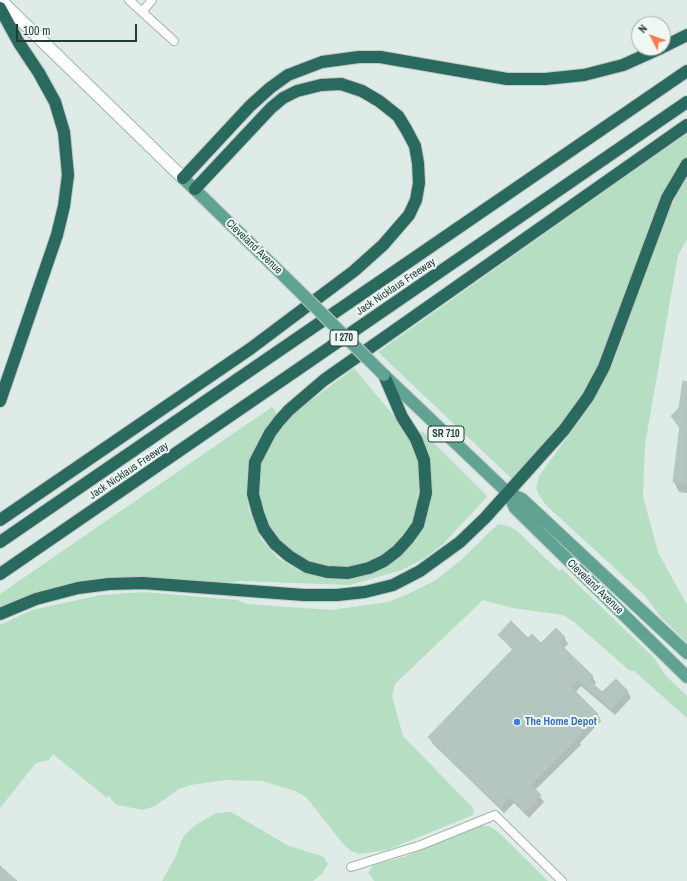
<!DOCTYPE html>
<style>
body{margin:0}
#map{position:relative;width:687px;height:881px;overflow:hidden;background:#dfebe6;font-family:"Archivo Narrow",sans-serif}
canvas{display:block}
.north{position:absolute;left:631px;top:16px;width:40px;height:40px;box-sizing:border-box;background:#eff8f4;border:1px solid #9cada8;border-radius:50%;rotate:311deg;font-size:11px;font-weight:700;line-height:16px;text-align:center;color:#1f3c35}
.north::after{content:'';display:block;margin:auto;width:14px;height:18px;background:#f97c4f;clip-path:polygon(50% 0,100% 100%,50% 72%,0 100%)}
.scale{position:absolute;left:16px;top:24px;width:121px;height:18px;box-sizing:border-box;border:2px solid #1f3c35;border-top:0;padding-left:5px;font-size:12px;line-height:14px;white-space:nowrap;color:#1f3c35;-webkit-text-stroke:3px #eff8f4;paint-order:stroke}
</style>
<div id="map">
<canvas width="687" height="881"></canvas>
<div class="north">N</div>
<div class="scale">100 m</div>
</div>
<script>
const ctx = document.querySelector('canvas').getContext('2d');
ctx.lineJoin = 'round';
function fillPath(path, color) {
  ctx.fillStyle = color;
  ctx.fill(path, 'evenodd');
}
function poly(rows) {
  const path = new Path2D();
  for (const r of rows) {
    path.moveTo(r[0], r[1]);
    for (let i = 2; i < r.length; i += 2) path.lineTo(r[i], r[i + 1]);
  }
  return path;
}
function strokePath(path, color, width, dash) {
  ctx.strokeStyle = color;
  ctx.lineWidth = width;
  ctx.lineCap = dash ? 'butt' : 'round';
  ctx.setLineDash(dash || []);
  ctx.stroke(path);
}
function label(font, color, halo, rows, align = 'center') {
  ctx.font = font + ' "Archivo Narrow",sans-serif';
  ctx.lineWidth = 4;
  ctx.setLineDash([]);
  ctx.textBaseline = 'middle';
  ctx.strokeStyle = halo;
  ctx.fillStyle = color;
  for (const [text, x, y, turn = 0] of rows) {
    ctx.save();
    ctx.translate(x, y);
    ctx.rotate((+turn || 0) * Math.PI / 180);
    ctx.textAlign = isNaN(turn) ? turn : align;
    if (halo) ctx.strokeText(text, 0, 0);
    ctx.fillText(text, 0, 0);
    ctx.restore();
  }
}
const green = poly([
 [687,133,687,158,610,346,586,395,516,477,511,478,378,352],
 [687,176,687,239,678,255,645,445,643,496,658,552,687,605,687,643,659,615,645,596,547,506,540,497,536,488,539,476,591,405,613,363,670,208],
 [354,368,398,421,409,438,418,458,421,491,410,530,404,540,373,564,340,570,290,557,258,510,257,471,272,439,292,415],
 [272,407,279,417,250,465,247,480,247,499,250,513,261,539,278,558,297,570,318,577,335,579,355,577,373,572,423,520,419,435,422,431,486,495,486,498,443,544,425,558,402,570,350,585,241,581,216,584,128,578,0,609,0,594],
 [498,524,508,526,516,530,559,571,562,569,655,659,665,675,687,696,687,718,634,671,630,671,574,622,563,615,513,608,483,600,395,684,392,696,403,736,474,809,473,815,387,850,359,854,351,851,344,845,306,797,295,791,263,781,227,780,190,785,179,789,155,806,143,810,117,805,111,799,109,795,107,798,53,754,49,760,36,763,0,808,0,625,32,610,101,595,144,592,237,600,247,604,331,610,388,602,408,594,436,580,461,560],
 [231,812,287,845,324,857,328,864,322,874,313,881,162,881,176,856,183,837,194,826,216,813],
 [478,826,489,826,497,831,548,881,374,881,368,873,373,865,404,857]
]);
const shadow = poly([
 [687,389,687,493,679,492,674,482,680,429,672,417,680,409],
 [500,635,528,639,541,644,564,637,568,644,564,648,592,676,596,683,594,685,602,694,616,680,628,692,631,698,615,715,581,686,575,693,598,715,601,721,580,743,581,745,535,790,544,802,529,818,514,803,504,813,433,744,429,737,513,651]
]);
const building = poly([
 [683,381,687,382,687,484,673,482,680,427,671,416,679,408,683,381],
 [511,621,528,638,532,634,541,643,556,628,565,637,559,643,593,676,589,680,602,692,616,679,628,691,611,709,577,680,571,687,598,714,577,737,578,738,531,785,541,795,525,812,510,797,500,808,428,737,513,649,498,635,511,621],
 [0,866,17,881,0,881,0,866]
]);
const minor = poly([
 [129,0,174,41],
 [142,12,152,0],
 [351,867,421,845,495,815,562,881]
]);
const secondary = poly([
 [0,0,183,178]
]);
const primary = poly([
 [183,178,289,281],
 [384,375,508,493,515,508,687,677],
 [508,493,522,499,687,653]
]);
const motorway = poly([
 [0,8,19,43,39,73,55,102,64,132,68,175,64,206,57,235,0,401],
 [663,47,687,35],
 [183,178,250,106,270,88,288,75,322,62,359,57,380,57,507,79,545,79,584,75,623,65,661,48],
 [384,375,402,417,416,439,424,460,426,493,418,525,408,539,397,551,384,561,369,568,348,573,327,572,307,567,289,556,275,544,264,529,258,513,253,494,255,462,270,433,279,421,289,410,324,380,687,125],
 [0,520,250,349,354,271,383,245,409,215,416,200,419,183,418,163,415,146,406,129,398,116,379,101,362,91,341,84,321,85,297,91,283,98,271,108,195,189],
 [0,542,687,71],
 [0,574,687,102],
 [0,614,36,599,78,588,109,584,143,583,304,595,337,595,365,592,393,585,420,571,460,542,485,518,564,430,588,397,604,367,667,198,687,164]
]);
const primaryBridge = poly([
 [289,281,384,375]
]);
const markers = [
 [517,722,4,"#3f7fe0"]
];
const shields = [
 [344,338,28],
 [446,434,36]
];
const shieldNames = [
 ["I 270",344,338],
 ["SR 710",446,434]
];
const streetNames = [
 ["Cleveland Avenue",254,247,44],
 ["Jack Nicklaus Freeway",396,287,-34],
 ["Jack Nicklaus Freeway",129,471,-34],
 ["Cleveland Avenue",595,587,44]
];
const shopNames = [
 ["The Home Depot",525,722]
];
fillPath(green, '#b6dec2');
fillPath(shadow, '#0003');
fillPath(building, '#b4c6bf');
strokePath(building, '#b1c5bd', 1);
strokePath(minor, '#a2b3ad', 10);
strokePath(secondary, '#9db7ae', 14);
strokePath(primary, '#c0c8c6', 14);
strokePath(motorway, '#c0c8c6', 14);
strokePath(minor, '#fff', 8);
strokePath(secondary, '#fff', 12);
strokePath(primary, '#61a393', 12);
strokePath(motorway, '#2a695d', 12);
strokePath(primaryBridge, '#c0c8c6', 14, []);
strokePath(primaryBridge, '#61a393', 12);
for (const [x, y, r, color] of markers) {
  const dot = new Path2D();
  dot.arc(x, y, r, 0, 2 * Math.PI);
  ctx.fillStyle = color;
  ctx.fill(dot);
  strokePath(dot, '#eff8f4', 1.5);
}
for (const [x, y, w] of shields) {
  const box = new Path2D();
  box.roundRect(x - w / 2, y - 8, w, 16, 3);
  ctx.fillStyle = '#eff8f4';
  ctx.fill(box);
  strokePath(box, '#1f3c35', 1);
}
label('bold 10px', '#1f3c35', null, shieldNames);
label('11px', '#1f3c35', '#eff8f4', streetNames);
label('bold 11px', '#366cbe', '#eff8f4', shopNames, 'left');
</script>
